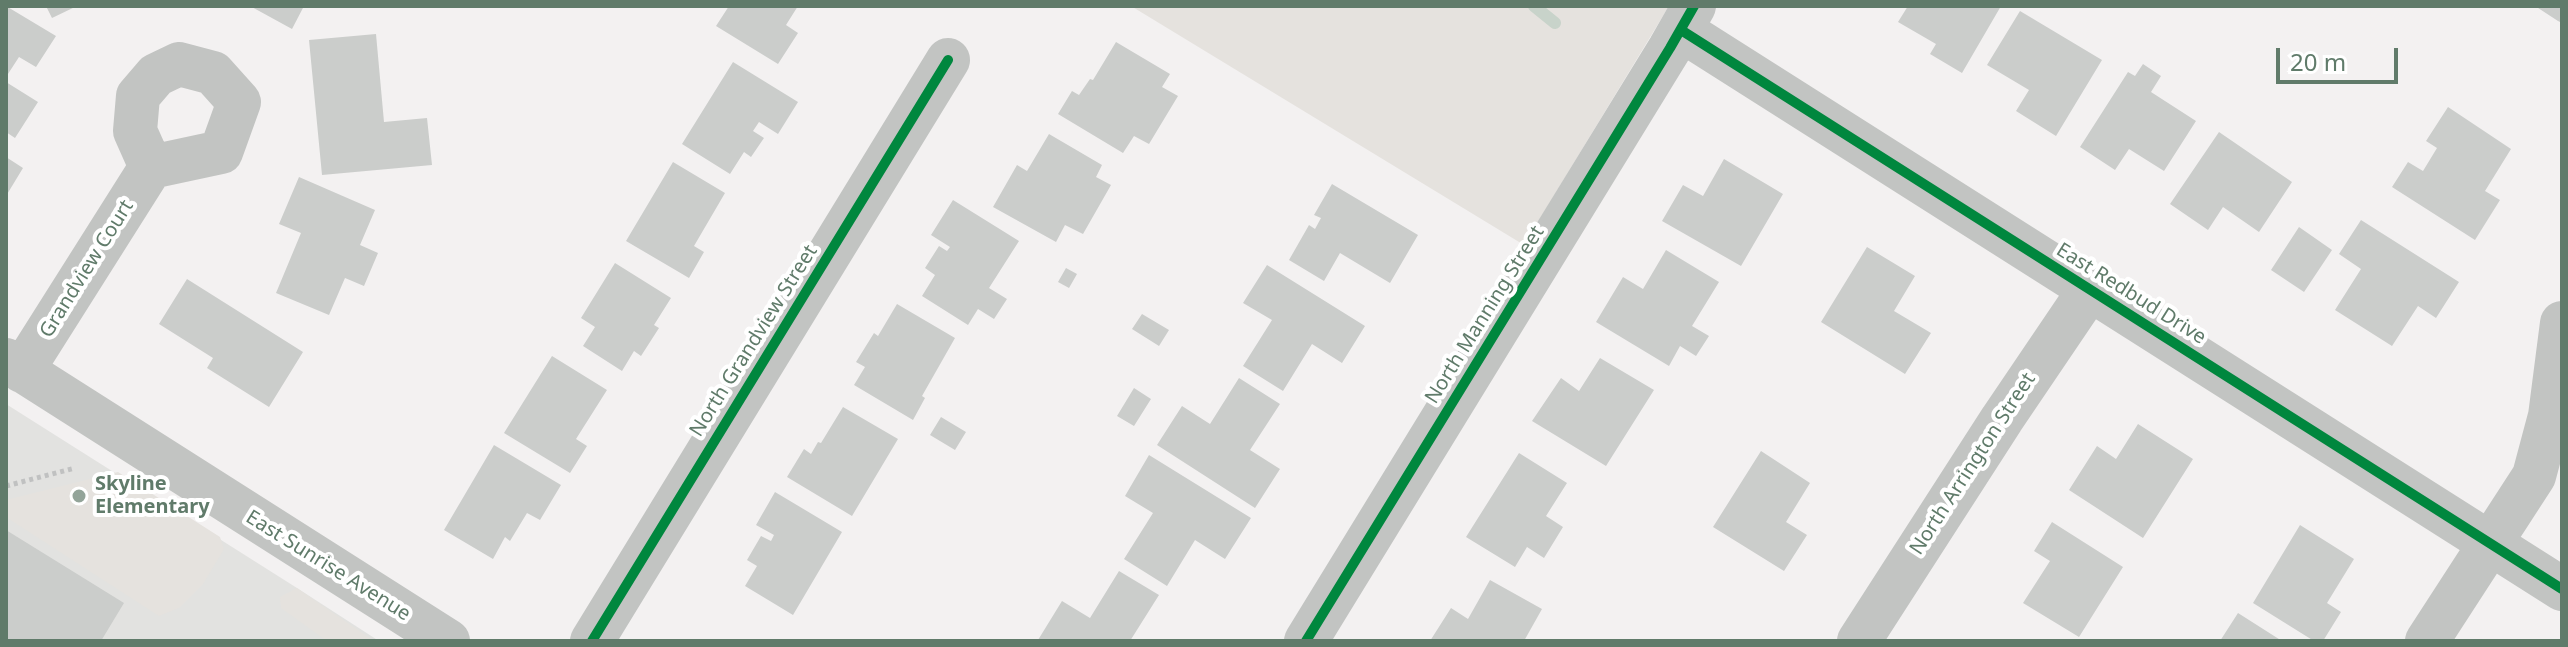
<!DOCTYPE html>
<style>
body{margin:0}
#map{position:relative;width:2568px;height:647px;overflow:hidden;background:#f3f1f1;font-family:"Noto Sans",sans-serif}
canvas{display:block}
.frame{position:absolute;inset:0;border:8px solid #607b6a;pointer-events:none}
.scale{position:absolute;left:2276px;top:48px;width:122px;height:36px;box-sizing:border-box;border:4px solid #607b6a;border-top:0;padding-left:10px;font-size:24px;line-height:28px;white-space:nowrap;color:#607b6a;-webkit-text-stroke:6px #fff;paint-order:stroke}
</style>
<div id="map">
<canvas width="2568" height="647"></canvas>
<div class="frame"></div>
<div class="scale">20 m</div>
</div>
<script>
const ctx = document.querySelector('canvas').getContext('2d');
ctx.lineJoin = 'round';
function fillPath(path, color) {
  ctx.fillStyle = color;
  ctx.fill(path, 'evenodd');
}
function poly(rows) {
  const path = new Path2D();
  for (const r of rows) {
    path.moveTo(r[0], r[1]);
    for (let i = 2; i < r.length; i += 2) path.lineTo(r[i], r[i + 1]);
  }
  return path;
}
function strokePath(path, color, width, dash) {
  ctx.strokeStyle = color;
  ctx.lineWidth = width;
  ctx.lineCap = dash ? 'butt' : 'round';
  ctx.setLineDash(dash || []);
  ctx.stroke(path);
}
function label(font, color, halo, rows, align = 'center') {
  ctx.font = font + ' "Noto Sans",sans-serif';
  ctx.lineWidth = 8;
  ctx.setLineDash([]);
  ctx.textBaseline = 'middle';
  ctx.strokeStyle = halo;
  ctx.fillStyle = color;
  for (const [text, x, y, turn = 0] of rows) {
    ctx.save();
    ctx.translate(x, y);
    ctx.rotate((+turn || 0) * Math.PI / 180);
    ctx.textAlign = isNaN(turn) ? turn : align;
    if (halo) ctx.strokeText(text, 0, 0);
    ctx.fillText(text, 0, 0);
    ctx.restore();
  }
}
const built = poly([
 [6,404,297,588,379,641,6,641]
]);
const green = poly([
 [1131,6,1669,6,1524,245],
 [118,472,220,537,224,549,203,584,179,608,159,616,6,517,6,500],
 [297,588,374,641,327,641,281,608,280,597]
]);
const stream = poly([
 [1534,6,1555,23]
]);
const building = poly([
 [6,6,56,36,36,67,19,57,6,77],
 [46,6,77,6,52,18],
 [250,6,304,6,292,29],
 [729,6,798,6,786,25,798,33,778,64,716,26],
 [1908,6,2001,6,1962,73,1930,54,1936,44,1898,22],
 [2535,6,2562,6,2562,23,2558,21],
 [2020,11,2102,60,2056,136,2016,111,2029,90,1987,65],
 [376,34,384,122,427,118,432,165,322,175,309,40],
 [1116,42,1170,74,1162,87,1178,96,1149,144,1134,136,1123,153,1058,114,1072,91,1079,95,1090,79,1093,80],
 [733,62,798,102,778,134,759,122,753,131,764,138,751,157,744,152,730,174,682,144],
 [2143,64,2161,76,2151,92,2196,121,2164,171,2129,149,2115,170,2080,147,2128,72,2135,76],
 [6,82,38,102,15,138,6,132],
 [2448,107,2511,149,2485,191,2500,200,2475,240,2392,187,2408,162,2423,171,2437,148,2426,141],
 [2219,132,2292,182,2259,232,2223,207,2208,230,2170,204],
 [1049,134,1102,165,1096,177,1111,185,1083,234,1065,225,1056,242,993,207,1017,165,1027,171],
 [6,157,23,168,6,196],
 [1724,159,1783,194,1741,266,1662,221,1683,185,1703,196],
 [673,162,725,193,694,246,704,252,689,278,626,241],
 [299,177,375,210,360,245,378,253,364,286,345,278,329,315,276,293,301,233,279,224],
 [1332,184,1418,235,1390,283,1340,253,1324,281,1289,260,1309,225,1315,229,1321,218,1314,215],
 [953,200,1019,241,989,288,1007,299,994,319,978,309,968,325,922,296,935,275,925,268,939,246,947,251,950,247,931,235],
 [2361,220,2459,282,2436,318,2418,306,2392,346,2335,310,2361,269,2339,254],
 [2299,227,2332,250,2304,292,2271,270],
 [1867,247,1915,276,1894,311,1931,333,1905,374,1821,322],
 [1666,250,1719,282,1692,326,1709,336,1696,356,1680,346,1669,366,1596,322,1623,277,1643,289],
 [615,263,671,298,654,325,659,328,641,356,634,351,622,371,583,346,595,327,581,318],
 [1267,265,1365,326,1342,363,1312,344,1283,391,1243,366,1272,320,1243,303],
 [1066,268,1077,274,1069,288,1058,282],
 [187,279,303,352,269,407,207,368,213,358,159,324],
 [897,304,955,338,922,396,925,398,913,420,854,385,865,367,856,362,874,333,878,336],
 [1142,314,1169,330,1159,346,1132,329],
 [552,356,607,390,576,439,587,446,570,473,504,433],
 [1600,358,1654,390,1606,466,1532,421,1561,378,1579,391],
 [1239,378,1280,404,1250,450,1280,469,1255,508,1157,445,1182,406,1210,424],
 [1134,388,1151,399,1134,426,1117,416],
 [843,407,898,439,852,516,787,477,804,449,811,454,818,442,821,443],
 [941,417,966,432,955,450,930,435],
 [2138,424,2193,459,2143,538,2069,490,2097,446,2116,459],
 [494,445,561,485,540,520,527,513,510,541,505,537,493,559,444,530],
 [1761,451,1810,483,1786,522,1807,535,1784,571,1713,527],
 [1519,453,1567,483,1546,516,1563,527,1544,558,1527,547,1515,567,1466,537],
 [1149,455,1251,518,1225,559,1195,540,1167,586,1124,559,1153,513,1125,496],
 [775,492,842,532,793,615,745,586,757,566,747,560,761,536,771,541,774,535,756,525],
 [2052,522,2123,567,2079,637,2023,603,2050,561,2034,551],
 [2300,525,2354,559,2327,603,2341,612,2323,641,2314,641,2253,603],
 [6,530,124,603,101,641,6,641],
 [1119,571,1159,595,1130,641,1038,640,1062,601,1090,618],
 [1490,580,1542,609,1524,641,1430,641,1451,608,1468,619],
 [2238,613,2282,641,2220,641]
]);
const path = poly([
 [6,486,75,468]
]);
const minor = poly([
 [1681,30,2562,589],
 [179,64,213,73,239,102,221,152,151,167,135,131,138,96,156,75,179,64],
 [6,360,448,641],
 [22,371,151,167],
 [592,641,948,60],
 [1306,641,1670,48,1694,6],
 [1859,641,2002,419,2090,289],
 [2427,641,2534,476,2550,416,2562,323]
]);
const cycleway = poly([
 [1681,30,2562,589],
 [592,641,948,60],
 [1306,641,1670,48,1694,6]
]);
const markers = [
 [79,496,8,"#93a499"]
];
const streetNames = [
 ["Grandview Court",87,269,-58],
 ["East Redbud Drive",2131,294,32],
 ["North Manning Street",1485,315,-58],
 ["North Grandview Street",754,341,-58],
 ["North Arrington Street",1973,464,-57],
 ["East Sunrise Avenue",328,566,32]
];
const poiNames = [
 ["Skyline",95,484],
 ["Elementary",95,507]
];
fillPath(built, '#e2e2e0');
fillPath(green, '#e5e2de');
strokePath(stream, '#c8d3ca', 12);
fillPath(building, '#cbcdcb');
strokePath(path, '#c0c1c1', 5, [4, 4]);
strokePath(minor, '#c2c4c2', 44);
strokePath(cycleway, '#00873e', 10);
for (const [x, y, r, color] of markers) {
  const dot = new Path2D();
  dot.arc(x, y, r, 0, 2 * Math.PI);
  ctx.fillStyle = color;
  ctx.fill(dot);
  strokePath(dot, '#fff', 3);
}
label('20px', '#607b6a', '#fff', streetNames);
label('bold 20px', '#607b6a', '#fff', poiNames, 'left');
</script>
